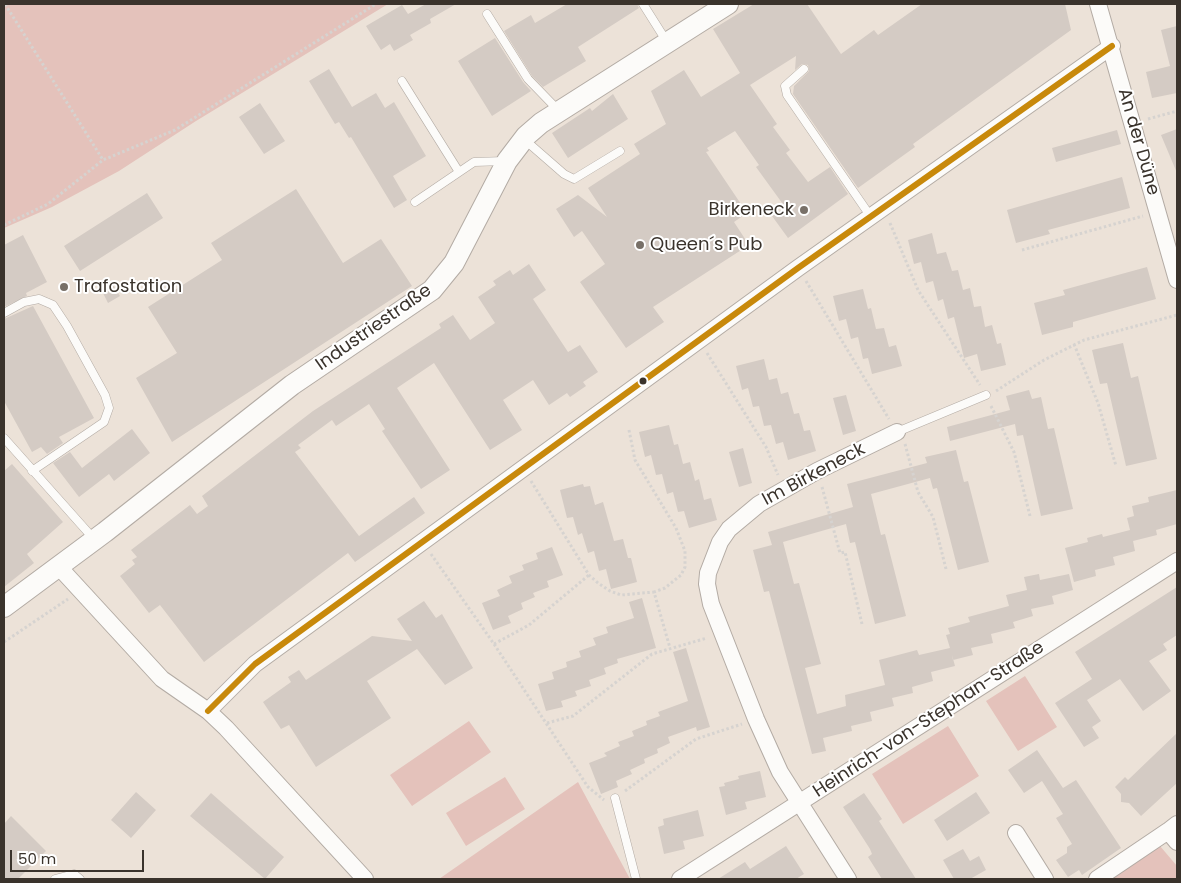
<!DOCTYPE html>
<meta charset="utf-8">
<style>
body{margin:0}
#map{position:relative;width:1181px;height:883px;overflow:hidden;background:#ece2d8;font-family:Poppins,sans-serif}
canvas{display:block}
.frame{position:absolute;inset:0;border:5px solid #3a332c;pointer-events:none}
.scale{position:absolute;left:10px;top:850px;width:134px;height:22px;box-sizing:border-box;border:2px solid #3a332c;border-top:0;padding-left:6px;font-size:15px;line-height:18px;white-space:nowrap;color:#3a332c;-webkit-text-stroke:4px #fff;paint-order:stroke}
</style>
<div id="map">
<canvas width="1181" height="883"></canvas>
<div class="frame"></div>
<div class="scale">50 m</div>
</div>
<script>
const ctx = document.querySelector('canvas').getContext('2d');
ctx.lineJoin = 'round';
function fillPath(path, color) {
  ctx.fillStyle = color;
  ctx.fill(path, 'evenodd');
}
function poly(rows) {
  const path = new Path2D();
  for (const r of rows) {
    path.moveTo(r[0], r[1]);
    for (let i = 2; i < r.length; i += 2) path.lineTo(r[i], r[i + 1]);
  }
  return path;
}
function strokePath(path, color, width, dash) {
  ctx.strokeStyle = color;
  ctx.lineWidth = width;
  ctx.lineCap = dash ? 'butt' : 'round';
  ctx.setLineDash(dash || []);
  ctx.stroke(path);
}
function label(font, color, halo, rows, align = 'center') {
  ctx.font = font + ' Poppins,sans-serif';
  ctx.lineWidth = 4;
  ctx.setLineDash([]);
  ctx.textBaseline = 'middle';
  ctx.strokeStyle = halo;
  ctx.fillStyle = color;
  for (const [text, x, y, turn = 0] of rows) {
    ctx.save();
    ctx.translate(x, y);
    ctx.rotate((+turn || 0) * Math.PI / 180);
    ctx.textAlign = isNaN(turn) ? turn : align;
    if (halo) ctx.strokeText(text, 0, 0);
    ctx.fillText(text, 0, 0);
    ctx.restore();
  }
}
const green = poly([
 [4,4,388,4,196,121,119,171,52,207,4,228],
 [1025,676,1057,727,1018,751,986,701],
 [469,721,491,752,412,806,390,775],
 [948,726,979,776,903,824,872,774],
 [505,777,525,809,466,846,446,813],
 [578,782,630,879,439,879],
 [1160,846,1177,866,1177,879,1110,879]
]);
const building = poly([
 [426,4,456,4,430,19,431,23,410,35,413,40,394,51,390,44,381,50,366,26,402,5,408,14],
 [567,4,637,4,639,8,578,47,586,61,543,87,532,76,504,31,531,15,535,23],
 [754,4,807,4,841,54,874,30,878,35,922,4,1065,4,1071,30,913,144,915,147,858,188,793,94,794,86,809,71,808,65,802,64,795,70,796,56,750,85,777,124,773,127,790,150,786,153,808,182,830,167,848,194,788,238,772,216,785,207,756,167,759,165,735,131,707,148,709,151,706,152,747,213,734,222,749,245,653,307,664,322,626,348,580,282,605,264,582,231,574,237,556,209,578,195,607,217,588,188,640,154,634,144,666,124,651,91,684,70,701,97,740,73,713,29],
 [1177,26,1177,93,1152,98,1146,72,1170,66,1161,30],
 [495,38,523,82,531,91,492,116,458,61],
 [329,69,352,107,376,93,385,108,394,102,426,156,393,176,407,200,394,208,351,137,349,138,339,122,335,124,309,81],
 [613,94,628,119,568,158,552,133,590,108,592,111],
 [260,103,285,141,264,154,239,117],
 [1177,129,1177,173,1161,135],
 [1117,130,1121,144,1056,162,1052,148],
 [1122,177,1130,208,1048,230,1050,234,1016,243,1007,210],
 [296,189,343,263,381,239,412,286,172,442,136,378,177,353,148,307,222,260,211,243],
 [147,193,163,218,80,271,64,246],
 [932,233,937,254,946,252,952,271,958,270,963,290,970,288,974,307,981,306,985,327,992,325,997,344,1001,343,1006,365,981,371,977,354,964,358,954,317,948,319,943,299,938,301,933,281,926,283,921,262,914,264,908,240],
 [23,235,47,282,26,293,27,296,4,307,4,245],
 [529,264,546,290,533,299,568,352,580,345,598,372,583,382,586,386,570,397,567,393,549,405,533,380,503,400,522,430,490,450,434,363,397,388,450,470,421,489,382,431,385,429,369,404,336,426,332,420,298,445,301,448,295,452,359,536,414,497,425,513,355,562,348,553,204,662,160,605,149,613,120,576,135,564,132,560,137,557,131,550,190,505,197,514,208,506,202,496,313,411,441,328,439,324,453,315,470,340,495,323,478,297,496,285,493,281,510,270,513,275],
 [1147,267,1156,299,1073,322,1073,327,1042,335,1034,303,1065,295,1063,290],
 [113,285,120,296,108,303,102,291],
 [863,289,868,309,871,308,876,329,884,328,889,347,896,345,902,366,872,374,868,358,863,359,858,337,851,339,846,319,839,321,833,296],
 [33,306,94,418,59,437,63,443,47,454,41,447,32,452,4,401,4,319],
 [1123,343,1131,378,1138,376,1157,459,1126,466,1107,383,1100,384,1092,350],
 [764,359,769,380,777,378,781,394,788,392,794,414,799,413,804,431,810,430,816,451,788,460,783,442,776,444,771,425,764,426,759,406,753,407,748,388,742,390,736,366],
 [1029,390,1032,399,1041,397,1048,429,1054,428,1073,509,1041,516,1023,435,1017,436,1015,424,950,441,947,427,1010,410,1006,396],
 [846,395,856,431,843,435,833,398],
 [669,425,674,445,678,444,683,464,690,462,695,481,699,479,704,500,711,498,717,520,689,528,684,511,678,512,673,492,667,494,662,474,656,475,651,455,645,457,639,432],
 [132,429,150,453,114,481,109,474,79,497,53,463,70,452,82,468],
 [743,448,752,483,739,487,729,452],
 [956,450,964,482,968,481,989,562,958,570,937,488,933,489,930,478,871,494,881,535,885,534,906,616,875,624,855,542,850,543,846,524,783,542,794,584,799,583,821,664,805,668,817,714,846,706,845,695,885,685,879,660,917,650,919,655,950,648,946,635,950,634,948,628,970,622,968,617,1009,606,1006,595,1027,590,1024,577,1039,574,1040,580,1069,574,1073,590,1052,596,1054,604,1031,609,1033,616,1013,622,1015,628,991,634,993,643,971,648,973,655,953,660,952,655,955,666,931,672,933,681,912,687,913,693,892,698,894,706,870,712,872,721,851,726,852,731,823,738,826,751,812,754,769,591,764,592,753,550,772,545,768,532,853,507,847,484,927,463,925,457],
 [12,464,63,522,27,554,34,563,4,587,4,471],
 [583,484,584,487,590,486,595,505,603,502,614,541,623,539,628,558,631,558,637,582,611,589,606,569,599,571,594,551,588,553,582,533,578,535,573,517,567,518,560,490],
 [1177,490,1177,524,1156,530,1157,535,1133,541,1135,551,1113,557,1115,565,1095,570,1096,576,1074,582,1065,548,1088,542,1087,538,1102,534,1103,537,1130,530,1127,518,1134,516,1132,506,1149,502,1148,497],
 [552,547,563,575,547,581,549,587,533,593,535,597,521,603,523,609,508,616,511,623,493,630,482,603,500,596,497,590,512,583,509,576,524,570,522,565,538,559,536,553],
 [1177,587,1177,635,1163,644,1167,650,1149,661,1171,691,1143,711,1120,679,1087,700,1101,721,1092,727,1099,738,1084,747,1055,703,1092,679,1075,652],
 [642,598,656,648,617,659,618,663,604,668,606,674,589,680,591,686,575,691,577,696,561,701,563,707,546,711,538,684,554,679,552,672,567,667,566,662,581,657,579,651,596,645,593,638,608,633,606,627,634,618,629,602],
 [424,601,436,618,442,614,473,668,445,685,417,649,367,681,391,718,316,767,289,725,281,729,263,702,291,682,288,677,299,670,306,680,372,636,412,641,397,619],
 [686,648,710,727,697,731,696,727,668,737,670,743,657,749,658,753,644,759,645,763,630,770,632,774,616,781,618,787,601,794,589,763,607,756,604,753,620,746,618,742,634,736,632,731,647,725,646,721,660,716,658,712,688,701,673,652],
 [1177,733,1177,783,1141,816,1129,803,1121,802,1121,794,1115,787,1125,777,1128,780],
 [1037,750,1063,788,1076,780,1121,848,1082,875,1079,870,1068,877,1056,860,1067,853,1067,847,1072,844,1056,818,1063,814,1042,781,1024,793,1008,770],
 [760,771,766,797,745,802,747,809,726,815,719,787,725,786,724,783,739,779,738,776],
 [136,792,156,810,131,838,111,820],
 [976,792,990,813,947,841,934,820],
 [211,793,284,857,265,879,190,816],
 [864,793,882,819,879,821,916,879,882,879,868,857,872,854,870,849,843,807],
 [698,810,704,836,683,841,685,849,664,854,658,827,664,825,663,819],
 [11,816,46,851,18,879,4,879,4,824],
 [786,846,804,874,796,879,718,879,745,862,750,869],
 [963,849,970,861,979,856,986,870,970,879,954,879,943,860]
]);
const path = poly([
 [5,4,103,160],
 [1148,119,1177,111],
 [890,223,918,290,980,385],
 [4,225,48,204,103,160,175,130,376,4],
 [1022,250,1143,216],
 [806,281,889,419],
 [1074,344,1098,403,1116,466],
 [707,353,766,447,778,475],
 [996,391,1044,360,1084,340,1177,315],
 [991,406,1014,452,1030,516],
 [629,430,635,460,676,528,685,551,685,567,681,575,665,588,654,592],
 [905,444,918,492,933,517,946,569],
 [531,481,589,575,598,583,610,591,621,595,654,592,670,648],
 [822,487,840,553,845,552,862,624],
 [431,554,494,644,588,787,604,800],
 [4,642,68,599],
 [494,644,529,625,589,575],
 [547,723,573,716,652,654,707,638],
 [625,791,696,739,742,724]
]);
const service = poly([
 [643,4,667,42],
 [487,14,528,79,559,111],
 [804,69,785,86,787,95,871,217],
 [402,81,459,172],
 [525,140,564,174,574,179,620,151],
 [415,202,474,162,505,161],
 [4,313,24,302,39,299,53,305,67,326,105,395,109,408,104,422,32,471],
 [897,432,986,395],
 [4,438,93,538],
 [615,798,636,879],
 [55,879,74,874,80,879]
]);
const minor = poly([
 [1098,4,1177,280],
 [59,567,162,679,208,711,226,728,365,879],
 [208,711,255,664,798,268,1112,46],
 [1177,824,1168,831,1177,842],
 [1016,833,1045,879],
 [680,879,1177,561],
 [848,879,780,772,756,719,711,604,707,584,708,573,720,542,729,529,759,504,817,471,897,432],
 [1097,879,1168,831]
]);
const tertiary = poly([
 [4,607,105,532,292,385,432,290,454,263,507,161,526,136,541,123,728,4]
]);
const bus1 = poly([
 [208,711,255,664,798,268,1112,46]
]);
const markers = [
 [804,210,5,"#787068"],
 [640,245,5,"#787068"],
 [64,287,5,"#787068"],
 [643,381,4.5,"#3a332c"]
];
const streetNames = [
 ["An der Düne",1138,142,74],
 ["Industriestraße",374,328,-35],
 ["Im Birkeneck",814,475,-28],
 ["Heinrich-von-Stephan-Straße",929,720,-33]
];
const poiNames = [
 ["Birkeneck",794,210,"right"],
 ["Queen´s Pub",650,245],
 ["Trafostation",74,287]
];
fillPath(green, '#e4c2bb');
fillPath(building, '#d4cbc4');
strokePath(service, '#b3aba4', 9);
strokePath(minor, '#b3aba4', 18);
strokePath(tertiary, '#b3aba4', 22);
strokePath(path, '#d6d3d0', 3, [2.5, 2.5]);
strokePath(service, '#fcfbf9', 8);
strokePath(minor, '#fcfbf9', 16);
strokePath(tertiary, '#fcfbf9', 20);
strokePath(bus1, '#c8890b', 6);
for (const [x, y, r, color] of markers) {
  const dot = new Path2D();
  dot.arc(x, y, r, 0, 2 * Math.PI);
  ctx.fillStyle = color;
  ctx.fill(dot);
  strokePath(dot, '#fff', 2);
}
label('18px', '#3a332c', '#fff', streetNames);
label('18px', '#3a332c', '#fff', poiNames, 'left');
</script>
